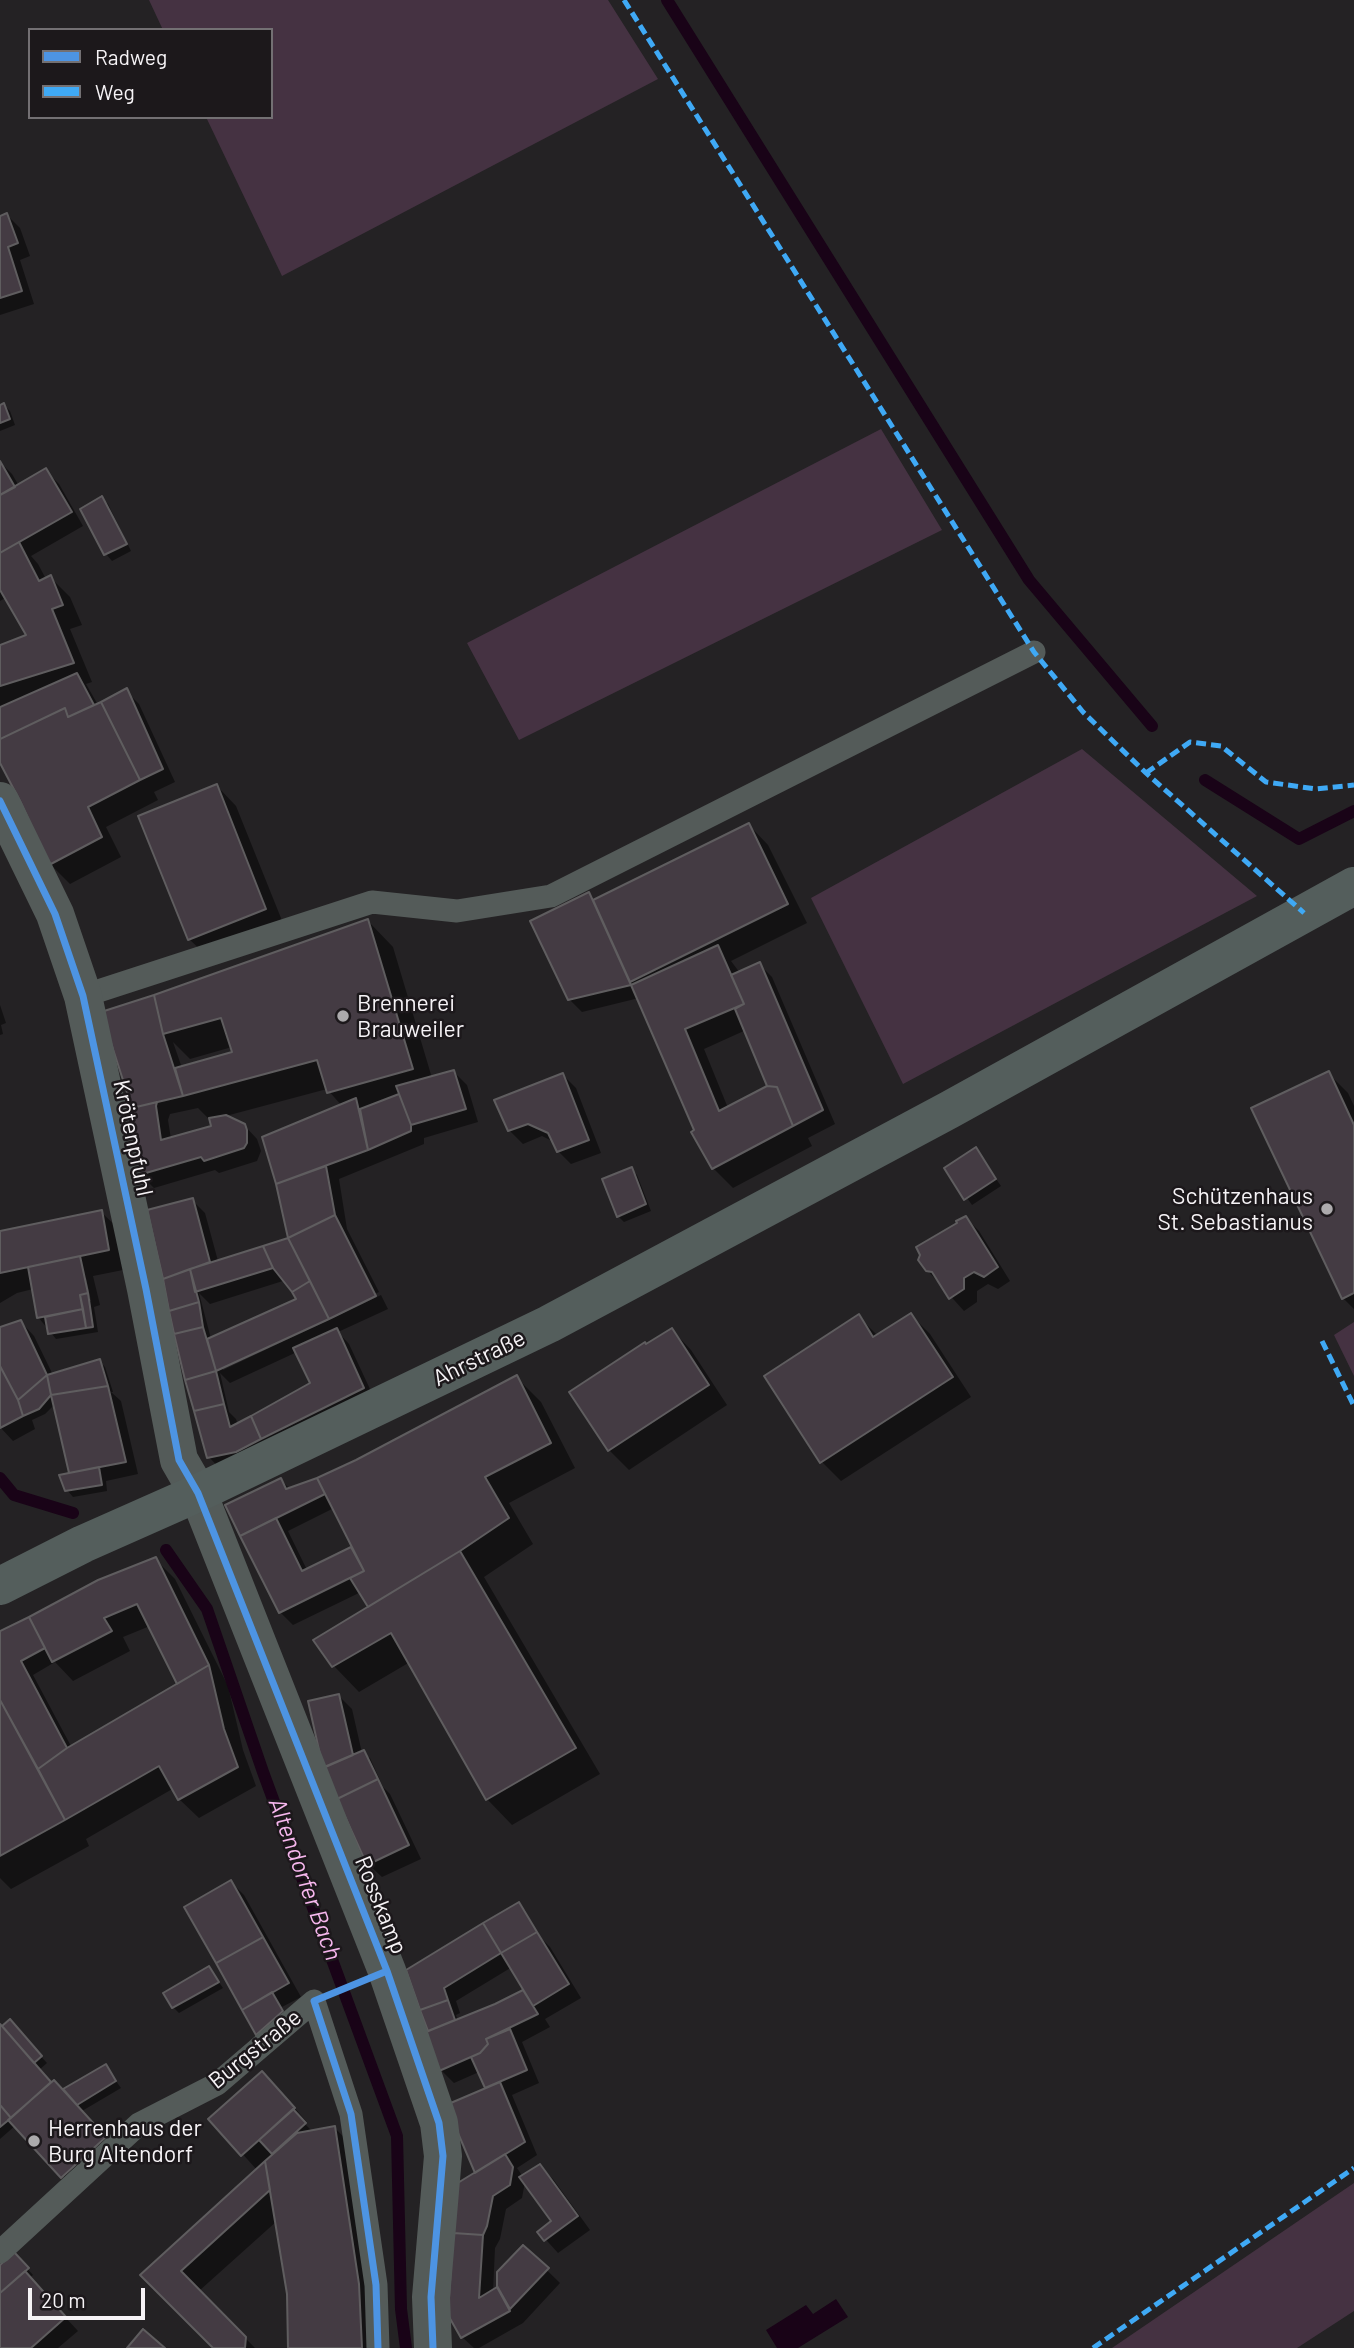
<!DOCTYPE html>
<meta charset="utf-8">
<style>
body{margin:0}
#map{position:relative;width:1354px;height:2348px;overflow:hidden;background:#242224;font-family:Barlow,sans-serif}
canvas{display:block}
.legend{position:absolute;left:28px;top:28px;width:245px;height:91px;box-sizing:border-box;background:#1c181b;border:2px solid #737073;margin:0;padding:9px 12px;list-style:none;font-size:21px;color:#f6f3f6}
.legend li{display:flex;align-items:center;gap:14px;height:35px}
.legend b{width:35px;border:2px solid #737073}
.scale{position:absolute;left:28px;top:2288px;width:117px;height:32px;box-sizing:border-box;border:4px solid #f6f3f6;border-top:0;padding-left:9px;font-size:21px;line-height:24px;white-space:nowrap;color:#f6f3f6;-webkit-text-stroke:5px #1c181b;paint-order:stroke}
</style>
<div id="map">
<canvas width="1354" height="2348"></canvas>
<ul class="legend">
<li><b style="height:9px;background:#4d94e3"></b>Radweg</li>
<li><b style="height:9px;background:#3fa9f5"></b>Weg</li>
</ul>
<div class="scale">20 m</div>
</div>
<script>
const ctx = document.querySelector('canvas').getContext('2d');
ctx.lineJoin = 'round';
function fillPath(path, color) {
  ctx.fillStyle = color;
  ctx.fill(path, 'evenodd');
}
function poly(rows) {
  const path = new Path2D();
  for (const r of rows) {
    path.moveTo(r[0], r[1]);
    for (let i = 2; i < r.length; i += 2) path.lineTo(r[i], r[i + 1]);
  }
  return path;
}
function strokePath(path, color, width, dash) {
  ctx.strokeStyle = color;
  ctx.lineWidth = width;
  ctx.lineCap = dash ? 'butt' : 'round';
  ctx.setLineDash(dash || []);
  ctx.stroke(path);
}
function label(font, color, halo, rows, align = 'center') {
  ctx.font = font + ' Barlow,sans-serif';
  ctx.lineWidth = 5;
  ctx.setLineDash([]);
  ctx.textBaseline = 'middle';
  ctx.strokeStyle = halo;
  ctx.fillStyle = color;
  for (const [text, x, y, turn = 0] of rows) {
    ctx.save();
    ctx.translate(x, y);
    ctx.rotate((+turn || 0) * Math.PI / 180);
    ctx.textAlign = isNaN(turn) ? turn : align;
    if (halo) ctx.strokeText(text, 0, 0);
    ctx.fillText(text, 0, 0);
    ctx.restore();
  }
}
const green = poly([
 [149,0,608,0,658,79,282,276,206,117,271,117,271,30,163,30],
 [881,429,942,530,519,740,467,643],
 [1082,749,1257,896,903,1084,811,898],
 [1354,1322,1354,1376,1334,1335],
 [1354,2183,1354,2311,1297,2348,1112,2348]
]);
const water = poly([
 [836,2299,848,2317,798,2348,777,2348,766,2330,806,2305,813,2314]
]);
const shadow = poly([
 [7,215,20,228,30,256,20,260,34,304,0,315,0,218],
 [4,405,10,411,15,425,0,431,0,406],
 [0,462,12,474,19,486,46,471,59,484,83,526,31,556,38,564,46,579,50,577,70,597,82,625,70,629,92,682,86,684,98,705,126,691,139,704,175,782,154,792,158,800,106,827,121,857,70,884,50,864,0,760,0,647,28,636,7,597,0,601],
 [102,498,108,504,131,551,112,561,106,554,82,510],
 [217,786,236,806,285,928,209,958,189,939],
 [749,825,768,845,807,923,731,961,740,973,759,964,772,977,835,1124,808,1138,812,1146,733,1188,713,1168,639,998,582,1012,569,999,589,894,595,901],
 [746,1030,771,1088,728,1108,704,1049],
 [368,921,393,947,432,1078,454,1072,467,1085,478,1122,424,1138,424,1144,339,1179,347,1229,379,1292,223,1366,223,1370,381,1295,388,1309,338,1332,349,1344,376,1402,222,1471,209,1457,186,1379,192,1200,205,1213,218,1261,291,1244,278,1184,264,1138,342,1106,327,1089,222,1117,244,1125,257,1139,261,1151,257,1161,219,1173,215,1170,154,1188,141,1175,134,1108,103,1013],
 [173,1042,190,1059,232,1047,234,1053,182,1068],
 [198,1108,210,1120,213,1127,171,1139,168,1120,170,1114],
 [286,1280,298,1300,211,1339,199,1293,210,1304],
 [297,1352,312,1384,238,1425,236,1419,229,1412,220,1373,230,1383],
 [0,1005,6,1023,1,1025,3,1034,0,1035],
 [1328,1073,1348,1093,1354,1106,1354,1309,1343,1298],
 [563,1075,576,1088,601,1153,571,1164,558,1151,554,1142,542,1136,523,1144,509,1130],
 [975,1149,1001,1186,972,1205,946,1168],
 [631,1169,637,1175,651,1211,624,1222,618,1216],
 [101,1212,121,1231,128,1269,93,1276,100,1305,94,1307,98,1332,56,1339,38,1317,33,1289,17,1293,0,1303,0,1233],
 [83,1278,86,1278,91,1301,88,1301],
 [966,1218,979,1231,1010,1281,998,1289,988,1284,977,1291,977,1302,964,1311,927,1270],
 [911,1315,930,1334,971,1397,841,1481,822,1462,767,1376,858,1316,878,1336],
 [21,1322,34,1336,53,1375,99,1361,105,1367,113,1392,111,1392,121,1401,138,1474,106,1481,107,1491,73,1497,67,1490,71,1475,55,1404,45,1414,32,1420,35,1429,13,1441,0,1427,0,1328],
 [672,1330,691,1350,727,1405,629,1470,609,1450],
 [516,1377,541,1402,575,1468,509,1503,533,1544,484,1577,600,1774,512,1825,487,1799,410,1662,359,1692,334,1666,316,1640,370,1608,361,1592,293,1625,280,1612,228,1506,281,1480,290,1489,316,1480,322,1485,357,1462],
 [334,1508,357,1556,351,1549,307,1570,288,1531],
 [155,1559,175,1579,228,1686,243,1750,256,1786,199,1818,179,1799,174,1788,86,1839,89,1846,11,1889,0,1878,0,1633],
 [150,1626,180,1684,72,1748,33,1675,55,1662,73,1681,130,1651,123,1637],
 [339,1696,352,1709,362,1753,370,1758,383,1787,390,1794,421,1859,382,1877,368,1864],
 [231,1882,244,1895,301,1997,282,2007,288,2018,263,2040,257,2034,186,1907],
 [518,1904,525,1910,540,1937,550,1947,581,1998,545,2019,550,2027,522,2042,539,2083,512,2095,537,2155,517,2168,523,2177,540,2166,553,2179,590,2230,558,2253,539,2232,554,2222,525,2182,522,2198,506,2209,500,2239,495,2248,493,2292,499,2288,523,2247,560,2283,523,2323,479,2348,474,2348,462,2337,487,2089,479,2072,454,2083,441,2070,409,1971],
 [512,1967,526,1990,496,2006,458,2021,456,2015,460,2013,456,2001],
 [209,1968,223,1988,179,2013,173,2007],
 [9,2022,47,2063,39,2070,52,2084,63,2091,105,2066,121,2088,82,2111,118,2151,75,2189,16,2125,0,2139,0,2025,2,2028],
 [275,2086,307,2122,305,2124,312,2131,334,2127,359,2153,385,2348,290,2348,288,2294,277,2221,199,2291,255,2348,215,2348,143,2275,257,2170,211,2119],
 [14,2254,33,2275,29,2278,78,2331,58,2348,0,2348,0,2267]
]);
const stream = poly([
 [667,0,1029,580,1152,726],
 [1205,780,1299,839,1354,811],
 [0,1478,14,1495,73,1513],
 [166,1550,207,1609,263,1772,397,2136,401,2309,406,2348]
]);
const building = poly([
 [7,213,18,243,8,247,22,291,0,298,0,216,7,213],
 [4,403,10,419,0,423,0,405,4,403],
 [0,461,15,487,0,495,0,461],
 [46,468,72,512,0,553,0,495,46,468],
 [102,496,127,544,104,555,80,509,102,496],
 [19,542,39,581,51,575,63,605,52,609,74,663,0,686,0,645,26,635,0,590,0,553,19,542],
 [77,673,94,705,68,717,65,708,0,739,0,707,77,673],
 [127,688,163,769,140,780,101,702,127,688],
 [101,702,140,780,88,807,102,837,49,865,21,803,0,763,0,739,65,708,68,717,101,702],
 [217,784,266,909,188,940,138,816,217,784],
 [749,823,788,904,630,982,593,900,749,823],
 [589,892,631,985,568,1000,530,921,589,892],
 [368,919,413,1069,327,1093,317,1060,183,1096,175,1068,232,1052,221,1018,163,1034,154,995,368,919],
 [718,945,744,1004,685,1029,719,1111,767,1086,777,1087,793,1126,712,1169,691,1132,694,1130,631,985,718,945],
 [760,962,823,1110,793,1126,777,1087,767,1086,735,1009,744,1004,731,975,760,962],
 [154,995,163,1034,183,1096,132,1108,101,1012,154,995],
 [454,1070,466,1109,411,1125,396,1086,454,1070],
 [1329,1071,1354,1125,1354,1293,1342,1299,1251,1108,1329,1071],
 [563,1073,589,1140,557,1152,548,1133,528,1124,508,1131,494,1100,563,1073],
 [399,1094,411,1125,411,1131,368,1150,360,1109,399,1094],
 [356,1098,368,1150,276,1184,262,1137,356,1098],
 [157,1102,156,1106,161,1140,211,1126,209,1118,226,1115,245,1124,247,1130,247,1143,244,1148,204,1161,201,1157,139,1175,132,1108,157,1102],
 [976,1147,996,1179,964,1200,944,1168,976,1147],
 [326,1166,335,1215,288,1238,276,1184,326,1166],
 [632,1167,646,1204,617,1217,602,1179,632,1167],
 [193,1198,210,1262,163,1279,147,1210,193,1198],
 [102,1210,109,1250,0,1273,0,1231,102,1210],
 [335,1215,376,1296,329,1319,288,1238,335,1215],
 [966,1216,998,1267,984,1277,974,1272,964,1278,964,1289,949,1299,932,1272,926,1271,918,1260,920,1255,916,1247,957,1223,956,1221,966,1216],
 [288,1238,310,1281,292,1292,273,1268,263,1246,288,1238],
 [263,1246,273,1268,195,1292,190,1269,263,1246],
 [80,1256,88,1293,80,1295,83,1309,37,1318,28,1267,80,1256],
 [190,1269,199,1302,169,1311,163,1279,190,1269],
 [310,1281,329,1319,216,1371,207,1339,296,1299,292,1292,310,1281],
 [88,1293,93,1327,86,1328,80,1295,88,1293],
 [199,1302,203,1327,174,1334,169,1311,199,1302],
 [83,1309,86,1328,48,1334,45,1317,83,1309],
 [911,1313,953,1377,820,1463,764,1376,859,1314,873,1337,911,1313],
 [21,1320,47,1375,18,1400,0,1366,0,1327,21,1320],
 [203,1327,216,1371,185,1380,174,1334,203,1327],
 [337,1328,364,1388,261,1439,251,1416,310,1383,293,1348,337,1328],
 [672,1328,709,1385,608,1451,569,1392,645,1342,646,1344,672,1328],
 [100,1359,108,1386,51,1395,47,1375,100,1359],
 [0,1366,18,1400,23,1416,0,1428,0,1366],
 [216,1371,224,1404,194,1411,185,1380,216,1371],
 [47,1375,51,1395,39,1409,23,1416,18,1400,47,1375],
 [517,1375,551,1443,485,1477,509,1518,460,1551,368,1607,350,1578,364,1571,317,1478,356,1460,517,1375],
 [108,1386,126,1462,69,1473,51,1395,108,1386],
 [224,1404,230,1427,251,1416,261,1439,236,1452,207,1458,194,1411,224,1404],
 [99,1467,102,1485,65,1491,59,1475,99,1467],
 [281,1478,286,1489,317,1478,325,1494,240,1536,225,1505,281,1478],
 [276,1518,302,1571,351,1547,364,1571,279,1613,240,1536,276,1518],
 [460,1551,576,1748,486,1800,391,1633,332,1667,313,1640,460,1551],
 [156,1557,209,1665,177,1684,137,1604,104,1618,112,1631,52,1662,29,1617,98,1580,156,1557],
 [29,1617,45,1648,21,1661,67,1748,38,1769,0,1700,0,1631,29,1617],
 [209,1665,224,1729,238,1767,178,1800,159,1766,65,1820,38,1769,67,1748,209,1665],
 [339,1694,353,1755,323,1768,308,1701,339,1694],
 [0,1700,65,1820,0,1856,0,1700],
 [364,1750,378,1779,337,1799,322,1768,364,1750],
 [378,1779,409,1845,367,1865,337,1799,378,1779],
 [231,1880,263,1937,216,1963,184,1907,231,1880],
 [519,1902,537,1932,501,1953,483,1923,519,1902],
 [483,1923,501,1953,444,1988,448,2000,420,2010,406,1970,483,1923],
 [537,1932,569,1984,533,2006,501,1953,537,1932],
 [263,1937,289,1983,242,2010,216,1963,263,1937],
 [209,1966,219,1982,172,2008,163,1993,209,1966],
 [523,1990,538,2014,486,2039,488,2044,480,2053,439,2071,426,2032,495,2004,523,1990],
 [272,1992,283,2011,256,2035,242,2010,272,1992],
 [448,2000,455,2020,428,2031,420,2010,448,2000],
 [10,2019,42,2056,34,2063,2,2026,10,2019],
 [0,2024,51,2082,11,2118,0,2105,0,2024],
 [510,2029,527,2070,485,2088,471,2057,480,2053,488,2044,486,2039,510,2029],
 [106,2064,116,2081,77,2105,63,2089,106,2064],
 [262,2071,295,2108,241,2156,208,2119,262,2071],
 [54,2080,106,2137,61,2178,8,2120,54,2080],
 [500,2082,525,2142,475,2173,446,2105,500,2082],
 [0,2105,11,2118,0,2127,0,2105],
 [293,2109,306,2123,272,2154,259,2140,293,2109],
 [335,2126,359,2284,362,2348,288,2348,287,2294,265,2161,297,2133,335,2126],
 [505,2154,513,2167,510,2185,493,2196,487,2226,483,2235,453,2233,456,2184,505,2154],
 [265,2161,270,2190,181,2271,246,2337,245,2348,213,2348,140,2275,265,2161],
 [540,2164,578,2216,544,2241,537,2232,551,2221,519,2177,540,2164],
 [453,2233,483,2235,479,2298,497,2287,510,2311,461,2338,448,2315,453,2233],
 [523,2245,549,2268,510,2309,497,2286,497,2272,523,2245],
 [14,2252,29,2268,0,2293,0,2265,14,2252],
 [25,2271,66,2317,31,2348,0,2348,0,2293,25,2271],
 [143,2329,165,2348,127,2348,143,2329]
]);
const service = poly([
 [83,996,372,902,457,911,551,896,1034,652],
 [0,2252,139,2124,217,2084,314,2001,351,2114,376,2285,378,2348]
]);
const minor = poly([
 [0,801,55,914,83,996,146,1289,179,1460,198,1493,387,1971,439,2123,443,2156,431,2297,433,2348]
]);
const secondary = poly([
 [0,1586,83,1544,198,1493,549,1324,949,1110,1354,886]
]);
const quiet = poly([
 [624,0,1034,652,1083,712,1146,773,1304,913],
 [1146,773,1190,742,1221,746,1266,782,1316,789,1354,785],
 [1322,1341,1354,1406],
 [1093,2348,1354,2168]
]);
const cycleway = poly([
 [0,801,55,914,83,996,146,1289,179,1460,198,1493,387,1971,439,2123,443,2156,431,2297,433,2348],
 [378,2348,376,2285,351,2114,314,2001,387,1971]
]);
const markers = [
 [343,1016,7,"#acaaac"],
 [1327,1209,7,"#acaaac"],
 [34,2141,7,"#acaaac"]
];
const poiNames = [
 ["Brennerei",357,1003],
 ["Brauweiler",357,1029],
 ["Schützenhaus",1313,1196,"right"],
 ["St. Sebastianus",1313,1222,"right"],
 ["Herrenhaus der",48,2128],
 ["Burg Altendorf",48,2154]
];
const streetNames = [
 ["Krötenpfuhl",133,1138,78],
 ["Ahrstraße",479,1358,-26],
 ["Rosskamp",381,1905,68],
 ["Burgstraße",255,2049,-39]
];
const waterNames = [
 ["Altendorfer Bach",305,1879,70]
];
fillPath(green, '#453242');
fillPath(water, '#190317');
fillPath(shadow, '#0007');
strokePath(stream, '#190317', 12);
fillPath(building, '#443b43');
strokePath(building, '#5f5d5f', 2);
strokePath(service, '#545b59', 23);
strokePath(minor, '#545b59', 38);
strokePath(secondary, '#545e5c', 38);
strokePath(quiet, '#3fa9f5', 5, [10, 5]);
strokePath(cycleway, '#4d94e3', 7);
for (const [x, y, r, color] of markers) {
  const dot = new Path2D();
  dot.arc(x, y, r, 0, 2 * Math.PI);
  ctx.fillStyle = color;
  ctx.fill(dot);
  strokePath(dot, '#1c181b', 2.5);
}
label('23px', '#f6f3f6', '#1c181b', poiNames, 'left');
label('23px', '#f6f3f6', '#1c181b', streetNames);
label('italic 24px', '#f6b6ed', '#1c181b', waterNames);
</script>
